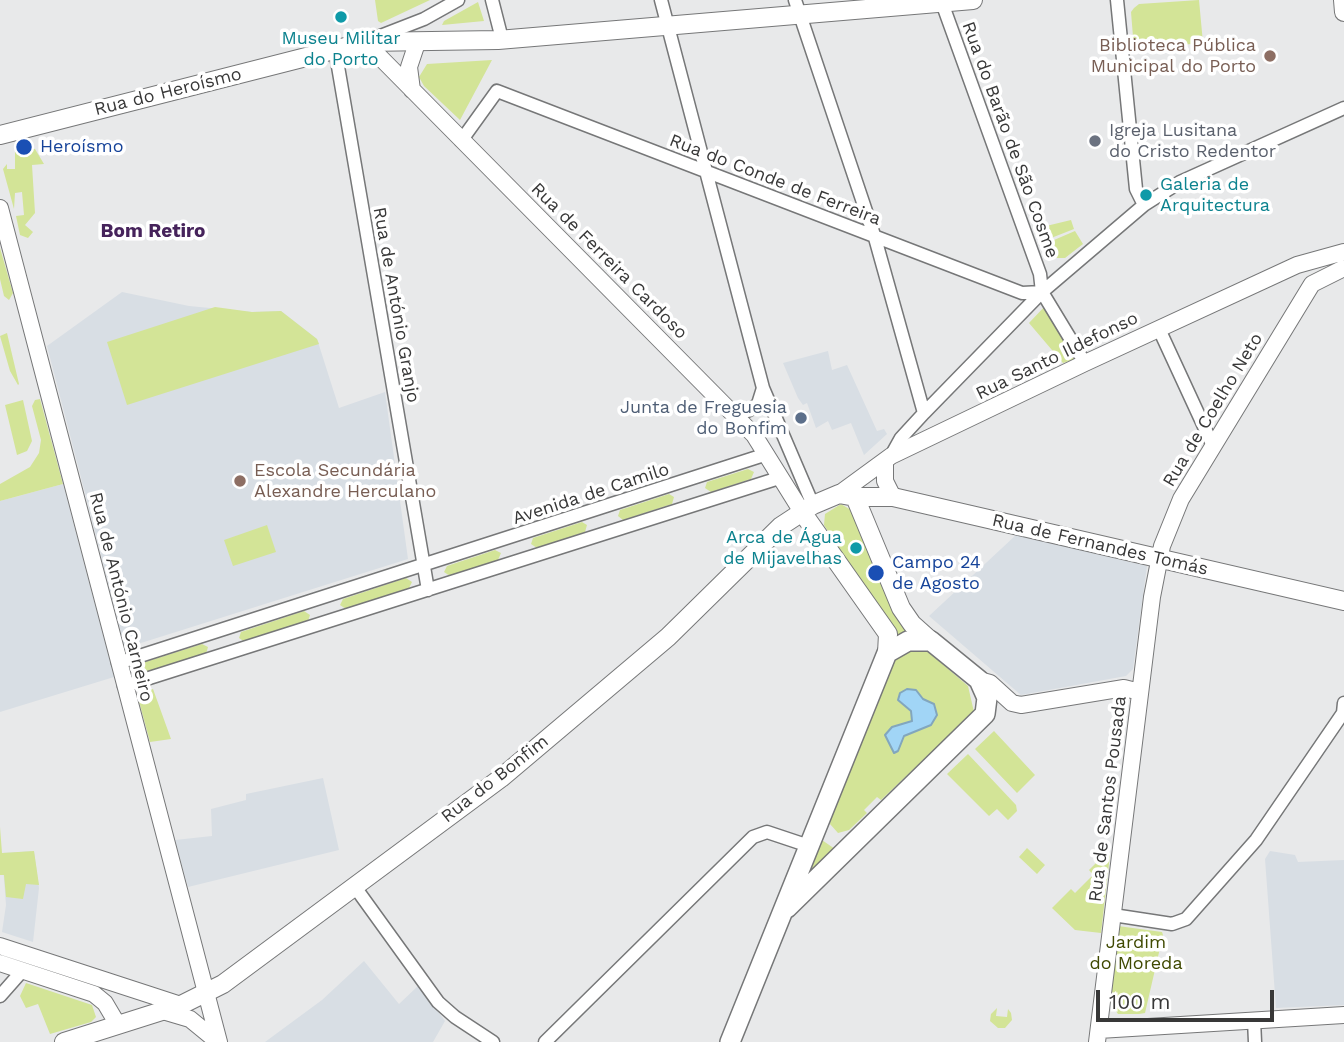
<!DOCTYPE html>
<meta charset="utf-8">
<style>
body{margin:0}
#map{position:relative;width:1344px;height:1042px;overflow:hidden;background:#e8e9ea;font-family:"Work Sans",sans-serif}
canvas{display:block}
.scale{position:absolute;left:1096px;top:990px;width:178px;height:32px;box-sizing:border-box;border:4px solid #383838;border-top:0;padding-left:9px;font-size:21px;line-height:24px;white-space:nowrap;color:#383838;-webkit-text-stroke:5px #fff;paint-order:stroke}
</style>
<div id="map">
<canvas width="1344" height="1042"></canvas>
<div class="scale">100 m</div>
</div>
<script>
const ctx = document.querySelector('canvas').getContext('2d');
ctx.lineJoin = 'round';
function fillPath(path, color) {
  ctx.fillStyle = color;
  ctx.fill(path, 'evenodd');
}
function poly(rows) {
  const path = new Path2D();
  for (const r of rows) {
    path.moveTo(r[0], r[1]);
    for (let i = 2; i < r.length; i += 2) path.lineTo(r[i], r[i + 1]);
  }
  return path;
}
function strokePath(path, color, width, dash) {
  ctx.strokeStyle = color;
  ctx.lineWidth = width;
  ctx.lineCap = dash ? 'butt' : 'round';
  ctx.setLineDash(dash || []);
  ctx.stroke(path);
}
function label(font, color, halo, rows, align = 'center') {
  ctx.font = font + ' "Work Sans",sans-serif';
  ctx.lineWidth = 7;
  ctx.setLineDash([]);
  ctx.textBaseline = 'middle';
  ctx.strokeStyle = halo;
  ctx.fillStyle = color;
  for (const [text, x, y, turn = 0] of rows) {
    ctx.save();
    ctx.translate(x, y);
    ctx.rotate((+turn || 0) * Math.PI / 180);
    ctx.textAlign = isNaN(turn) ? turn : align;
    if (halo) ctx.strokeText(text, 0, 0);
    ctx.fillText(text, 0, 0);
    ctx.restore();
  }
}
const built = poly([
 [122,292,189,306,252,312,281,311,317,339,339,408,385,392,408,559,125,648,47,346],
 [828,351,832,370,847,365,877,431,884,429,887,434,864,455,851,423,832,430,828,421,816,428,807,403,803,405,798,398,783,363],
 [63,484,114,677,0,712,0,501],
 [1016,535,1147,566,1133,669,1126,676,1021,695,929,616],
 [323,778,339,850,188,887,175,840,212,836,211,809,246,800,246,794],
 [34,851,39,888,33,942,2,932,6,905,2,853],
 [1270,851,1295,855,1298,862,1344,860,1344,1005,1276,1008,1265,859],
 [364,961,399,1004,419,985,445,1021,433,1042,265,1042,322,1000]
]);
const green = poly([
 [375,0,430,0,381,23,378,21],
 [1199,0,1203,43,1134,49,1131,12,1134,8,1139,4],
 [478,2,484,21,442,25,444,21],
 [492,60,460,120,424,86,419,77,427,64],
 [15,147,35,149,44,164,32,165,35,213,25,225,33,232,28,238,20,235,16,216,24,215,22,192,15,193,14,209,3,169,7,164,7,169,15,169],
 [1071,220,1074,229,1046,240,1042,227],
 [1075,231,1083,244,1065,258,1053,258,1047,243],
 [0,248,13,293,9,300,4,296,0,279],
 [1046,305,1079,358,1063,363,1029,323],
 [215,307,252,312,281,311,317,339,319,344,127,405,107,342],
 [7,333,19,384,18,385,10,371,0,336],
 [40,399,63,484,0,501,0,484,30,467,39,453,41,440,32,406,35,400],
 [23,400,32,441,27,451,17,455,5,405],
 [748,469,754,472,751,479,711,492,705,488,707,482],
 [669,494,674,497,672,504,623,520,618,516,620,510],
 [841,504,851,510,892,607,914,635,898,640,824,525,825,514],
 [582,522,587,525,585,532,537,548,531,544,533,538],
 [267,525,276,552,233,566,224,540],
 [495,550,501,553,498,560,450,576,444,572,447,566],
 [406,578,412,582,409,588,346,609,340,605,343,599],
 [304,611,310,615,308,621,245,642,239,638,241,632],
 [202,644,208,647,206,654,142,674,137,671,139,664],
 [904,650,926,650,968,686,974,712,881,800,877,797,864,810,867,813,849,830,838,833,830,824,831,815,896,657],
 [153,689,171,739,150,742,137,694],
 [994,731,1035,775,1017,793,975,749],
 [968,754,1016,805,1017,811,1008,820,997,809,989,816,947,774],
 [0,827,2,853,34,851,39,885,26,884,23,899,6,897,4,875,0,875],
 [819,838,835,849,795,895],
 [1027,848,1045,865,1037,874,1019,857],
 [1105,854,1110,855,1101,933,1075,930,1052,908,1071,889,1075,893,1093,875,1089,870],
 [1118,926,1162,932,1163,935,1145,1013,1139,1014,1118,1014,1108,1000],
 [26,983,92,1005,96,1017,91,1022,50,1034,38,1004,26,1008,20,996],
 [997,1008,996,1016,1007,1017,1008,1009,1011,1013,1012,1020,1005,1028,998,1028,990,1021,991,1014]
]);
const water = poly([
 [907,689,916,690,923,699,934,704,937,715,931,725,904,736,898,751,894,753,885,735,892,727,912,721,911,711,898,700,900,693,907,689]
]);
const minor = poly([
 [492,0,502,39],
 [661,0,763,388,813,505],
 [795,0,875,238,924,413],
 [941,0,1040,274,1042,292,1085,363],
 [1117,0,1136,189,1144,205],
 [370,40,424,19,458,0],
 [335,49,428,590],
 [461,141,497,91,1022,293,1042,292],
 [1159,329,1213,446],
 [730,409,743,413,751,409,758,404,763,388],
 [891,456,901,438,924,413,1042,292,1144,205,1180,182,1344,108],
 [118,663,767,454],
 [124,686,779,478],
 [355,887,438,1002,455,1017,493,1042],
 [1113,915,1172,924,1186,919,1256,840,1343,713,1344,703],
 [0,996,23,970],
 [1254,1020,1255,1042],
 [545,1042,753,837,767,832,809,846]
]);
const tertiary = poly([
 [365,42,754,435,802,512],
 [412,90,409,67,417,43],
 [0,208,219,1042],
 [1312,284,1344,268],
 [885,461,885,481,893,497],
 [839,494,891,456,1085,363,1297,265,1344,252],
 [979,680,990,683,1012,703,1021,705,1124,688,1140,692],
 [0,946,181,1005],
 [0,963,94,994,105,1003,118,1025],
 [163,1011,190,1019,218,1042],
 [1099,1030,1344,1015],
 [1097,1042,1152,597,1162,546,1181,499,1312,284]
]);
const secondary = poly([
 [1343,0,1344,12],
 [0,135,365,42,498,40,973,0],
 [855,497,901,608,912,624,931,641],
 [802,512,888,634,887,653],
 [64,1042,181,1005,223,984,501,778,668,637,781,526,813,505,839,494,855,497,893,497,1344,601]
]);
const primary = poly([
 [730,1042,887,653,908,641,931,641,979,680,987,698,985,714,787,908]
]);
const markers = [
 [341,17,7,"#0f9aa8"],
 [1270,56,7,"#8d6e63"],
 [1095,141,7,"#6b7280"],
 [24,147,9,"#1a4fb4"],
 [1146,195,7,"#0f9aa8"],
 [801,418,7,"#5c6f8a"],
 [240,481,7,"#8d6e63"],
 [856,548,7,"#0f9aa8"],
 [876,573,9,"#1a4fb4"]
];
const cultureNames = [
 ["Museu Militar",341,39],
 ["do Porto",341,60],
 ["Galeria de",1160,185,"left"],
 ["Arquitectura",1160,206,"left"],
 ["Arca de Água",842,538,"right"],
 ["de Mijavelhas",842,559,"right"]
];
const educationNames = [
 ["Biblioteca Pública",1256,46],
 ["Municipal do Porto",1256,67],
 ["Escola Secundária",254,471,"left"],
 ["Alexandre Herculano",254,492,"left"]
];
const streetNames = [
 ["Rua do Heroísmo",168,92,-14],
 ["Rua do Barão de São Cosme",1010,140,70],
 ["Rua do Conde de Ferreira",775,180,21],
 ["Rua de Ferreira Cardoso",609,261,45],
 ["Rua de António Granjo",396,305,80],
 ["Rua Santo Ildefonso",1057,356,-26],
 ["Rua de Coelho Neto",1213,410,-59],
 ["Avenida de Camilo",591,494,-18],
 ["Rua de Fernandes Tomás",1100,545,13],
 ["Rua de António Carneiro",121,597,76],
 ["Rua do Bonfim",495,779,-38],
 ["Rua de Santos Pousada",1108,799,-83]
];
const worshipNames = [
 ["Igreja Lusitana",1109,131],
 ["do Cristo Redentor",1109,152]
];
const transitNames = [
 ["Heroísmo",40,147],
 ["Campo 24",892,563],
 ["de Agosto",892,584]
];
const serviceNames = [
 ["Junta de Freguesia",787,408],
 ["do Bonfim",787,429]
];
const parkNames = [
 ["Jardim",1136,943],
 ["do Moreda",1136,964]
];
const neighbourhoodNames = [
 ["Bom Retiro",153,231]
];
fillPath(built, '#d8dee4');
fillPath(green, '#d3e497');
fillPath(water, '#a1d5f6');
strokePath(water, '#82a6bd', 2);
strokePath(minor, '#767778', 15);
strokePath(tertiary, '#767778', 18);
strokePath(secondary, '#767778', 20);
strokePath(primary, '#767778', 22);
strokePath(minor, '#fff', 12);
strokePath(tertiary, '#fff', 16);
strokePath(secondary, '#fff', 18);
strokePath(primary, '#fff', 19);
for (const [x, y, r, color] of markers) {
  const dot = new Path2D();
  dot.arc(x, y, r, 0, 2 * Math.PI);
  ctx.fillStyle = color;
  ctx.fill(dot);
  strokePath(dot, '#fff', 2.5);
}
label('18px', '#0d838f', '#fff', cultureNames);
label('18px', '#785e54', '#fff', educationNames, 'right');
label('18px', '#383838', '#fff', streetNames);
label('18px', '#5b616d', '#fff', worshipNames, 'left');
label('18px', '#164399', '#fff', transitNames, 'left');
label('18px', '#4e5e75', '#fff', serviceNames, 'right');
label('18px', '#3f4901', '#fff', parkNames);
label('bold 19px', '#46235b', '#fff', neighbourhoodNames);
</script>
